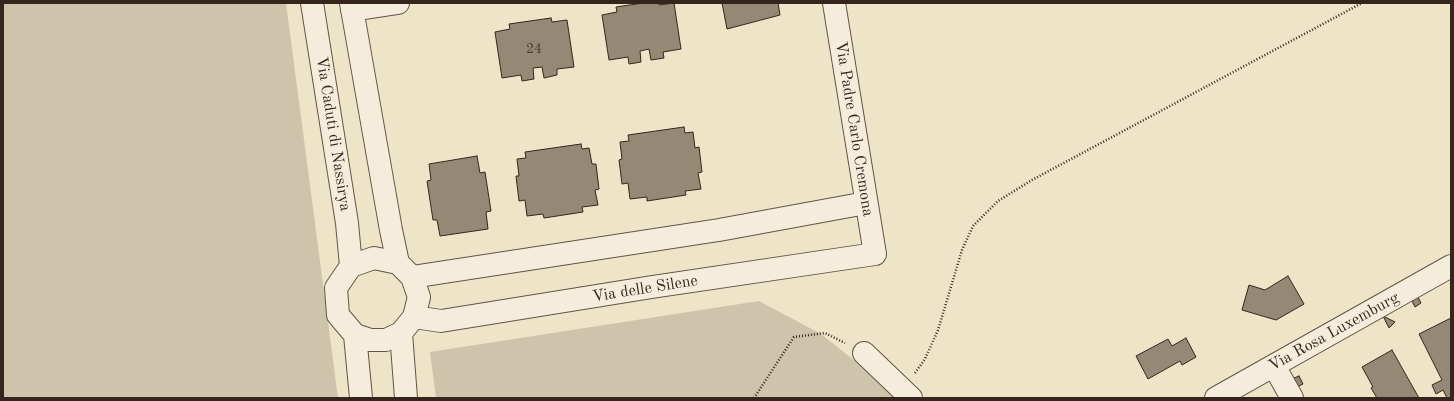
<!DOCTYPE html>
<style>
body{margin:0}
#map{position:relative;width:1454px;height:401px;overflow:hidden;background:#eee4c8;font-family:"Old Standard TT",serif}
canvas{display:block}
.frame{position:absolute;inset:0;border:4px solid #34261c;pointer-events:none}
</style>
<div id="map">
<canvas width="1454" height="401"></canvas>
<div class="frame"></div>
</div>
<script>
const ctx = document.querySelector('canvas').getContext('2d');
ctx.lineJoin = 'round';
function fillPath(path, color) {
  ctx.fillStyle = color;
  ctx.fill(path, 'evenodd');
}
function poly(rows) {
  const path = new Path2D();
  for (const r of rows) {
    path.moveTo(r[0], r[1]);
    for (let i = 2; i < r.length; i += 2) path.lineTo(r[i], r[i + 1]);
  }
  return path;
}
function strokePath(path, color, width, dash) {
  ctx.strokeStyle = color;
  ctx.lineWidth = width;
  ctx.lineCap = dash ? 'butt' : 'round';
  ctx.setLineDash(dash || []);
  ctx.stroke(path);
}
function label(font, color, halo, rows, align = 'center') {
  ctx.font = font + ' "Old Standard TT",serif';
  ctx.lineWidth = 3;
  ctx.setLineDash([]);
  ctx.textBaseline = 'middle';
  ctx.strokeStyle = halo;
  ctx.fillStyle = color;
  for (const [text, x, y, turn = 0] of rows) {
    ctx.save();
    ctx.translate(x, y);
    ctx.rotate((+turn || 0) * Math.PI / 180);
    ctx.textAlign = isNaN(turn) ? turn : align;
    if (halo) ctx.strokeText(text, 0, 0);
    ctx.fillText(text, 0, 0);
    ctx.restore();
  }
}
const green = poly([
 [3,3,286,3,338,398,3,398],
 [759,301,821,334,874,376,894,398,436,398,430,352]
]);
const building = poly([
 [643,3,658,3,659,5,674,3,681,49,663,52,664,58,651,60,649,49,640,51,641,62,629,64,628,57,609,60,602,15,617,12,616,7,643,3],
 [722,3,778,3,780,15,727,29,722,3],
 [551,18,552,22,567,20,574,67,557,69,557,75,544,78,542,67,533,68,534,79,522,81,521,75,502,78,495,32,510,29,509,24,551,18],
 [684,127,685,133,693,132,695,148,699,147,702,172,698,173,701,189,685,191,686,195,647,201,647,197,630,199,628,183,622,184,619,160,622,159,620,142,629,141,628,135,684,127],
 [581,144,582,149,589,148,592,164,596,164,599,189,595,190,598,205,582,207,583,212,544,218,543,214,527,216,525,200,519,201,516,176,519,176,517,159,526,158,525,152,581,144],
 [477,156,480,173,485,172,491,211,486,212,488,229,440,236,437,220,433,220,427,181,431,180,429,164,477,156],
 [1288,276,1304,304,1276,320,1242,310,1249,285,1265,290,1288,276],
 [1418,297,1421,303,1415,307,1412,301,1418,297],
 [1383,316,1395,322,1389,328,1383,316],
 [1451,318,1451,398,1447,398,1443,390,1436,394,1432,385,1442,380,1419,334,1451,318],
 [1186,338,1196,357,1182,365,1180,361,1148,379,1136,356,1168,339,1172,346,1186,338],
 [1392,350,1419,398,1377,398,1371,388,1373,387,1362,367,1392,350],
 [1299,376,1303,384,1297,387,1292,379,1299,376]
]);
const path = poly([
 [915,373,925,359,938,330,962,250,973,226,998,201,1032,180,1362,3],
 [754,398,794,337,825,333,845,343]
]);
const minor = poly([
 [312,3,347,223,351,266],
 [351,3,391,230,398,263],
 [352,10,398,3],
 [412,277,719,230,866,203],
 [414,317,441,321,652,287,875,254,834,3],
 [401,333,386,340,370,340,355,335,338,315,336,288,351,266,374,258,398,263,412,277,419,297,414,317,401,333,406,398],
 [355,335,361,398],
 [864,353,911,398],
 [1274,366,1292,398],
 [1216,398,1451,266]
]);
const numberNames = [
 ["24",534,49]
];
const streetNames = [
 ["Via Padre Carlo Cremona",854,129,81],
 ["Via Caduti di Nassirya",333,134,81],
 ["Via delle Silene",645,289,-9],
 ["Via Rosa Luxemburg",1334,332,-29]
];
fillPath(green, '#cec4ab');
fillPath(building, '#958975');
strokePath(building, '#34261c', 1);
strokePath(minor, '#625647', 24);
strokePath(path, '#34261c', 2.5, [1, 2]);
strokePath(minor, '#f4eddb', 22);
label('14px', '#4c3f32', null, numberNames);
label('16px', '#34261c', '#f4eddb', streetNames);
</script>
